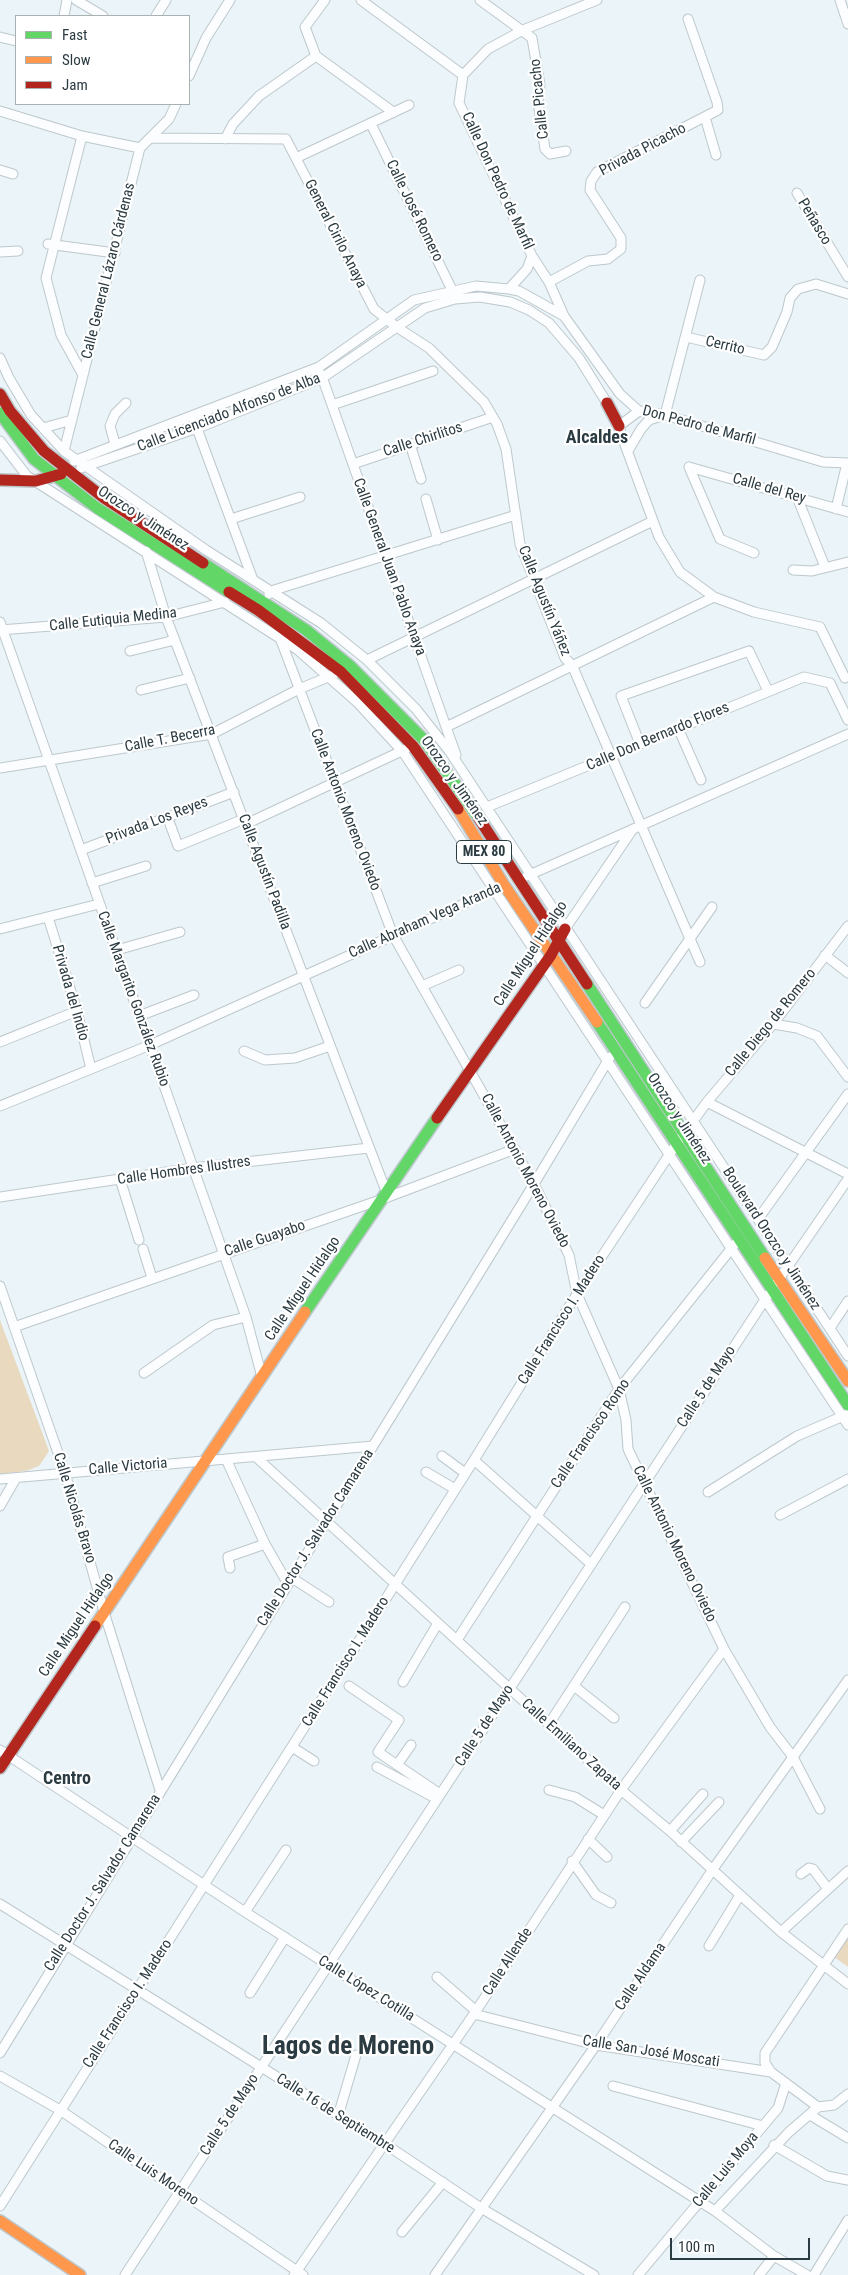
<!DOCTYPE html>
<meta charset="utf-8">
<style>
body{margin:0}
#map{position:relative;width:848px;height:2275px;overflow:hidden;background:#ebf4f8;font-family:"Roboto Condensed",sans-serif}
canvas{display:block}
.legend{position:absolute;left:15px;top:15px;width:175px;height:90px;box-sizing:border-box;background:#fff;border:1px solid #aab1b3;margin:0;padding:6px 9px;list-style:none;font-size:15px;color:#2b3b42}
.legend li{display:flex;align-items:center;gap:10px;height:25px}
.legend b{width:25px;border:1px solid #aab1b3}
.scale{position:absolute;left:670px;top:2238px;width:140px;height:22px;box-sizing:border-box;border:2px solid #2b3b42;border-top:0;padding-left:6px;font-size:15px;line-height:18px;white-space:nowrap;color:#2b3b42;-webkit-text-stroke:4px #fff;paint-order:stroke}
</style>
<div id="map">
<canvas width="848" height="2275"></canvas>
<ul class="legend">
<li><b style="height:6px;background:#63d668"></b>Fast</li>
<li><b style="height:6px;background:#ff974d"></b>Slow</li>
<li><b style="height:6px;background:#b3261e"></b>Jam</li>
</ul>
<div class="scale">100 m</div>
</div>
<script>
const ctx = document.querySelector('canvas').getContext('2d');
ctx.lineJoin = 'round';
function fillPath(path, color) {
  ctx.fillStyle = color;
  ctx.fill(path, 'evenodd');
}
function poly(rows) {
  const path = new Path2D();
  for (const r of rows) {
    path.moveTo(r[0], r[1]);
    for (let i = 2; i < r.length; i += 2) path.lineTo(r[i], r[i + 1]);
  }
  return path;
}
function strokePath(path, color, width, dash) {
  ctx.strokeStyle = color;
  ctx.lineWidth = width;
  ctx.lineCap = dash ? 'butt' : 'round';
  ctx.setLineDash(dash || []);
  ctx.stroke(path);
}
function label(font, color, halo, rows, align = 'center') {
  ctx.font = font + ' "Roboto Condensed",sans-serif';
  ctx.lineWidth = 4.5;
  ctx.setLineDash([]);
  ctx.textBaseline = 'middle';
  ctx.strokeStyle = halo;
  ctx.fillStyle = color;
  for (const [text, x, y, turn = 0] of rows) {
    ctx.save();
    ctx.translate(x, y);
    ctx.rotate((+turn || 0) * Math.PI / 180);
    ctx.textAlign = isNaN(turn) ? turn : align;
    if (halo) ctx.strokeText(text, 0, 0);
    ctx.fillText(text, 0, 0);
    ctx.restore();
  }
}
const green = poly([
 [0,1320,49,1451,39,1466,26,1471,0,1474],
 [848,1937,848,1967,834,1957]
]);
const street = poly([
 [76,0,103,16],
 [361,0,463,75],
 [480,0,532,38,540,85,538,102,545,149,550,154,566,151],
 [597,0,523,30,488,49,463,75,459,103,532,256,549,282,564,316,620,394,639,411,665,415,823,462,848,463],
 [840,0,848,24],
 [64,16,67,0],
 [156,16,166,0],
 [0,37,16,41],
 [316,56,393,112],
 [316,56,305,27,325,0],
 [189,76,206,38,230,0],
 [0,111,82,136,140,148],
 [705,117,716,155],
 [371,124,454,294],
 [82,136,46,278,61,335,83,375],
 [151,138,286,139,374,309,398,328,429,348,484,402,497,424,506,449,520,544,565,658,572,665,700,962],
 [225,139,233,124,259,96,316,56],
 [296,158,409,105],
 [0,170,13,174],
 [797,193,848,277],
 [48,244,115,253],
 [0,252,18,251],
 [549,282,588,261,608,259,621,249,621,238,590,190,591,181,597,172,718,110,717,102,688,19],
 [509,289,527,269,532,256],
 [686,337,764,355,772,347,787,312,790,298,798,289,816,284,848,294],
 [0,358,9,378,31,415,64,451,206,550,321,623,367,660,416,709,450,752,848,1356],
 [321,374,456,755],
 [332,405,433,371],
 [639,411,619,426,621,434,659,537,680,572,714,597,754,612,820,627,845,678],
 [665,415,700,280],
 [195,423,253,580],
 [43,428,72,420],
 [0,441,27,476,298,650,357,702,403,752,848,1425],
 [115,444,110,426,115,414,126,403],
 [410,444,421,479],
 [64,451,140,148,169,119,176,104],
 [628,451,641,429,649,420,662,416],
 [74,461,319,367,414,300,476,286,509,289,519,291,564,316],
 [353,464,493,417],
 [689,467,848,512],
 [689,467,720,539,754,553],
 [81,468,203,426,322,378,425,308,455,299,480,297,510,302,529,310,549,323,579,358,607,403],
 [797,497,825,567],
 [426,499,438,540],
 [836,509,847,463],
 [231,519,300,497],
 [146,551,166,617,386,1191],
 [793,570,812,571,848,562],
 [269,594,271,591,516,515],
 [0,622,246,1317,262,1377],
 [0,630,166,617,225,602],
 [280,638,393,935,534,1184,569,1255,577,1294,619,1389,626,1420,628,1449,724,1649,770,1727,793,1757,820,1809],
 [130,651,175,640],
 [367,660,653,521],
 [830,683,848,720],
 [141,690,190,678],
 [446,727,714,597],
 [678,728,701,780],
 [640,744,621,696,749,651,768,691],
 [0,768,212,734,299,689,333,675],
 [487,807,804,677,830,683],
 [170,824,178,846,244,819],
 [246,824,406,749],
 [81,850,234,792],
 [527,876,848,734],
 [92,883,146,866],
 [48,917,77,1011,91,1069],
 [0,929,99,904],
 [565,929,633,829],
 [117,950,180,932],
 [825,955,848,973],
 [422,986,459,970],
 [645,1003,712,907],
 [139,1016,194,995],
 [773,1024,797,1028,817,1036,848,1077],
 [0,1042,77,1011],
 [244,1051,265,1060,295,1058,330,1046],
 [707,1102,848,1174],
 [0,1106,150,1045,499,888],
 [120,1179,139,1240],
 [0,1197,193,1168,369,1148],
 [758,1219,848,1094],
 [143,1249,152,1278],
 [777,1282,848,1179],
 [0,1286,65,1473,104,1612,160,1790],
 [14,1327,380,1200,515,1149],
 [830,1328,848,1301],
 [144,1373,213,1325,246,1317],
 [442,1456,465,1473],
 [256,1457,621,1790,670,1831,781,1932,848,1984],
 [226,1459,265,1544,288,1584],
 [474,1460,591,1564],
 [426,1472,455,1489],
 [0,1479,373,1446],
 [708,1492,797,1436,848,1414],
 [0,1506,16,1478],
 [780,1515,848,1479],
 [230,1568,228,1557,265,1544],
 [292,1578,329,1602],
 [457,1640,619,1389,735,1244],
 [403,1682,438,1623],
 [349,1686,399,1720,378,1752,440,1794],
 [574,1686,614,1718],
 [549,1724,625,1607],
 [292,1747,314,1761],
 [0,1750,245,1912,715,2211,774,2256,807,2275],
 [397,1765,411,1745],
 [377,1767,437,1799],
 [549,1790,575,1797,604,1815],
 [670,1831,703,1794],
 [588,1839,607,1857],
 [681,1842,719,1802],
 [572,1861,596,1895,611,1903],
 [801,1874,809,1868,813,1869,828,1889],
 [0,1904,391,2148,481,2208,594,2275],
 [245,1912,286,1850],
 [781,1932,848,1871],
 [709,1946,740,1895],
 [437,1977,476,2011],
 [250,1993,285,1937],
 [474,2014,596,2045,771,2072,818,2107],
 [0,2053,534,1184,610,1057],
 [771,2072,765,2063,765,2053,848,1929],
 [0,2076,60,2110,303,2275],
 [613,2086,763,2126],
 [810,2115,848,2138],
 [338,2116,356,2055],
 [774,2145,827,2176,848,2180],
 [0,2206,474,1460,577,1294,677,1143,707,1102,773,1024,848,926],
 [715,2211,789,2132,818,2107,834,2105,848,2094],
 [402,2232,443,2182],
 [125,2275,768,1295],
 [294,2275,476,2011,621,1790,724,1649],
 [435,2275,596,2045,713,1869,848,1680],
 [638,2275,778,2108,786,2083],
 [759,2275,774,2256],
 [814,2275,848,2220]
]);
const fast = poly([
 [0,413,34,459,97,508,229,592],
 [203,563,306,630,350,666,425,741,478,817],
 [587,984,765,1258],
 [597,1022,848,1405],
 [305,1312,437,1118]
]);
const slow = poly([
 [458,809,504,885,597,1022],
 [765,1258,848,1381],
 [95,1626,305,1312],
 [0,2221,80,2275]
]);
const jam = poly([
 [0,394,10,411,44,451,104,498,203,563],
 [607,403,619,426],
 [0,480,36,481,61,474],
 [229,592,258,610,341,672,413,746,458,809],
 [478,817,587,984],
 [437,1118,551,955,565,929],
 [0,1768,95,1626]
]);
const shields = [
 [484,852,55]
];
const shieldNames = [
 ["MEX 80",484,852]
];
const streetNames = [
 ["Calle Picacho",540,99,-96],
 ["Privada Picacho",643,150,-28],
 ["Calle Don Pedro de Marfil",497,181,65],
 ["Calle José Romero",414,211,64],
 ["Peñasco",814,222,59],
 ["General Cirilo Anaya",335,234,63],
 ["Calle General Lázaro Cárdenas",109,271,-76],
 ["Cerrito",725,346,13],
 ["Calle Licenciado Alfonso de Alba",229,413,-21],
 ["Don Pedro de Marfil",699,426,15],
 ["Calle Chirlitos",423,440,-18],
 ["Calle del Rey",769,489,16],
 ["Orozco y Jiménez",143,519,33],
 ["Calle General Juan Pablo Anaya",389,567,70],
 ["Calle Agustín Yáñez",544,601,68],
 ["Calle Eutiquia Medina",113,620,-6],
 ["Calle Don Bernardo Flores",658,737,-23],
 ["Calle T. Becerra",170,739,-11],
 ["Orozco y Jiménez",454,781,55],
 ["Calle Antonio Moreno Oviedo",345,810,69],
 ["Privada Los Reyes",157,821,-21],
 ["Calle Agustín Padilla",264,872,69],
 ["Calle Abraham Vega Aranda",425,921,-24],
 ["Calle Miguel Hidalgo",531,954,-57],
 ["Privada del Indio",70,993,74],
 ["Calle Margarito González Rubio",133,999,70],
 ["Calle Diego de Romero",771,1023,-51],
 ["Orozco y Jiménez",679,1119,57],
 ["Calle Hombres Ilustres",184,1171,-8],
 ["Calle Antonio Moreno Oviedo",525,1171,62],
 ["Calle Guayabo",265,1239,-19],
 ["Boulevard Orozco y Jiménez",771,1239,57],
 ["Calle Miguel Hidalgo",303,1289,-56],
 ["Calle Francisco I. Madero",562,1320,-58],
 ["Calle 5 de Mayo",707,1387,-57],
 ["Calle Francisco Romo",591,1434,-56],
 ["Calle Victoria",128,1467,-5],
 ["Calle Nicolás Bravo",74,1508,73],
 ["Calle Doctor J. Salvador Camarena",316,1538,-58],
 ["Calle Antonio Moreno Oviedo",674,1544,64],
 ["Calle Miguel Hidalgo",77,1625,-56],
 ["Calle Francisco I. Madero",346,1662,-58],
 ["Calle 5 de Mayo",485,1726,-57],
 ["Calle Emiliano Zapata",571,1745,42],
 ["Calle Doctor J. Salvador Camarena",103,1883,-58],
 ["Calle Allende",508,1962,-57],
 ["Calle Aldama",641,1977,-56],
 ["Calle López Cotilla",366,1989,32],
 ["Calle Francisco I. Madero",128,2004,-57],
 ["Calle San José Moscati",651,2052,9],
 ["Calle 16 de Septiembre",335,2114,32],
 ["Calle 5 de Mayo",230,2115,-57],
 ["Calle Luis Moya",726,2170,-50],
 ["Calle Luis Moreno",153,2173,34]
];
const quarterNames = [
 ["Alcaldes",597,438],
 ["Centro",67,1779]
];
const townNames = [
 ["Lagos de Moreno",348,2048]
];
fillPath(green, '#e9dabf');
strokePath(street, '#bdc8cd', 11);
strokePath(fast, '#bdc8cd', 14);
strokePath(slow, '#bdc8cd', 14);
strokePath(jam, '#bdc8cd', 14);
strokePath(street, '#fcfdfe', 9);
strokePath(fast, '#63d668', 11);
strokePath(slow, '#ff974d', 11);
strokePath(jam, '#b3261e', 11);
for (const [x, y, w] of shields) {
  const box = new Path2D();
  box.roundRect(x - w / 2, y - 11.5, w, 23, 4);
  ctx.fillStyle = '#fff';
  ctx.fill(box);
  strokePath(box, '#2b3b42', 1);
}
label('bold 14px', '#2b3b42', null, shieldNames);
label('15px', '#2b3b42', '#fff', streetNames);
label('bold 18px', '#2b3b42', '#fff', quarterNames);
label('bold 25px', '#2b3b42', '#fff', townNames);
</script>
